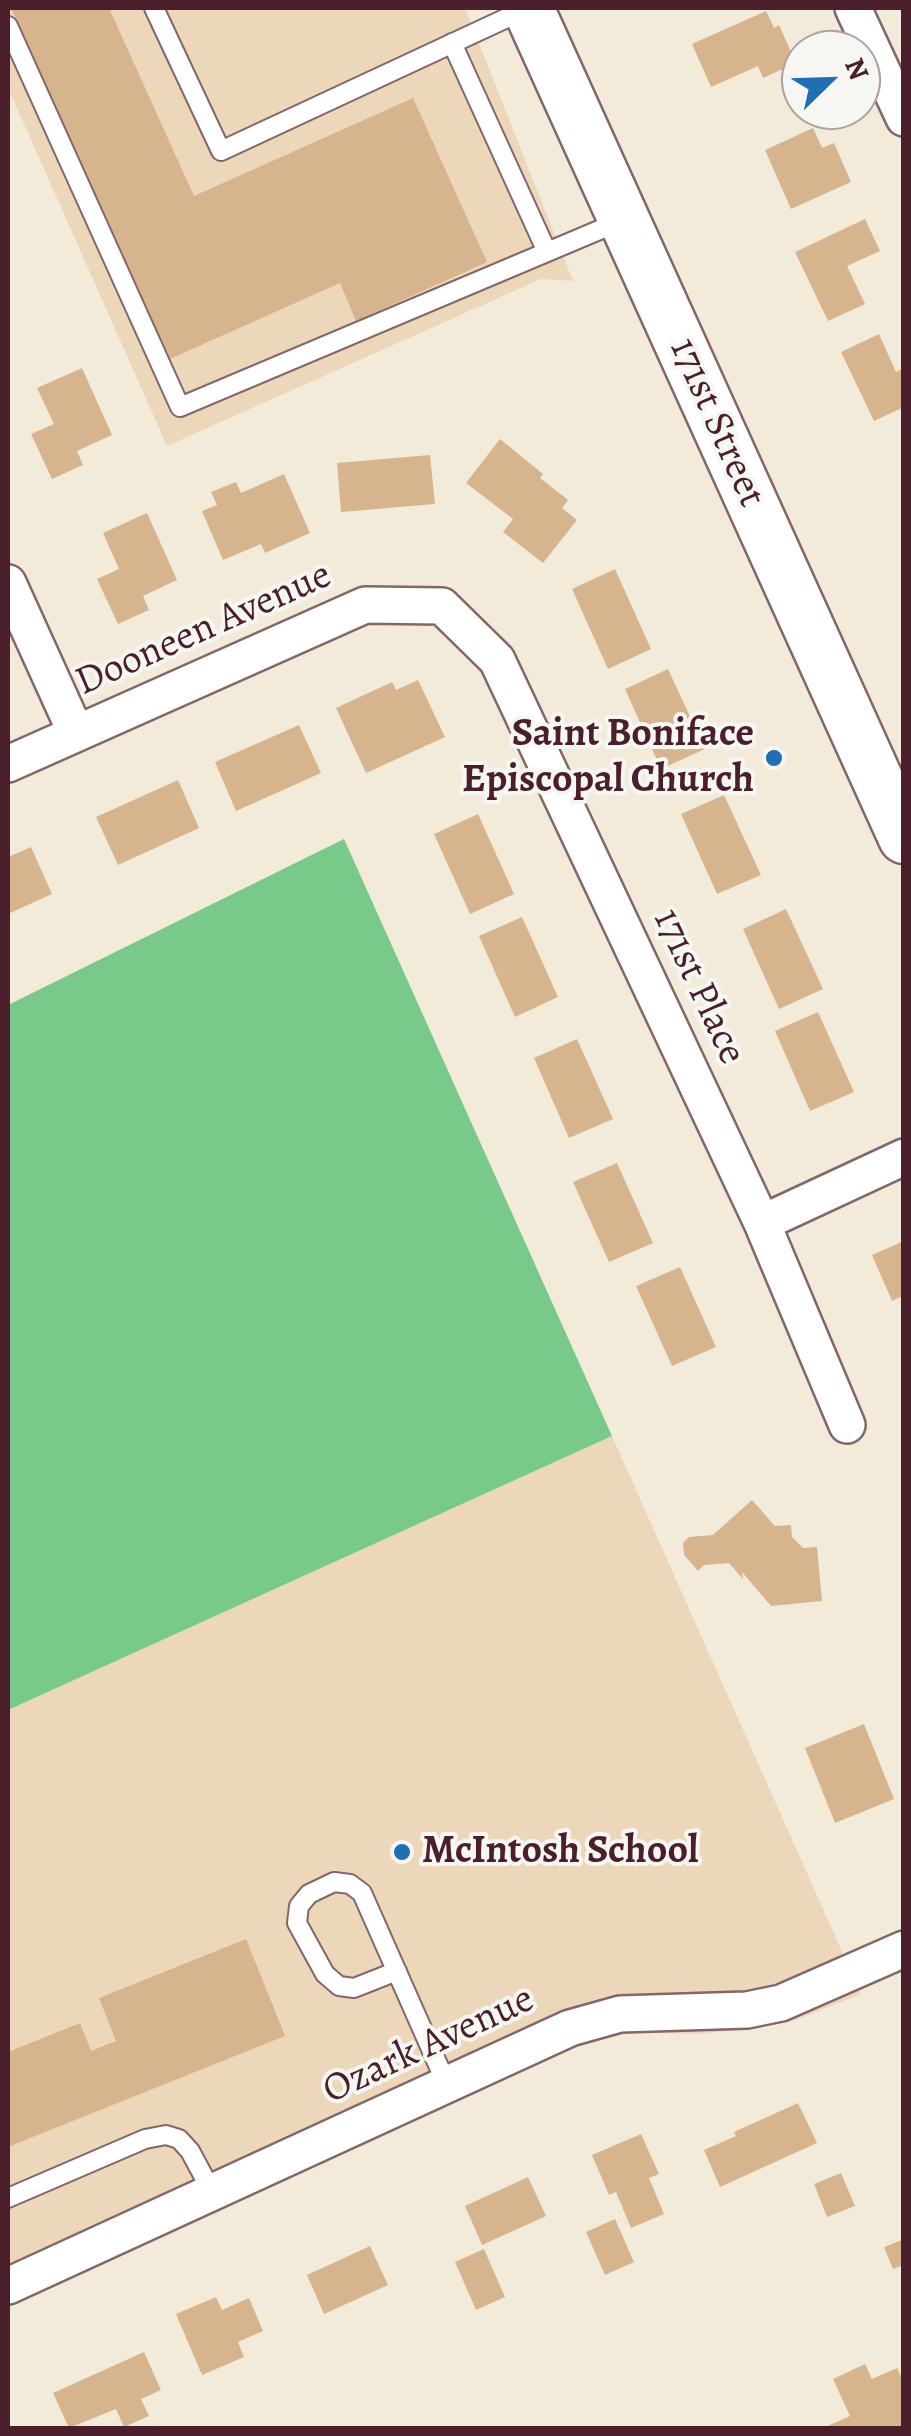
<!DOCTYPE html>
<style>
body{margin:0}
#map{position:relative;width:911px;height:2436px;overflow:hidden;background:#f2ebda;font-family:Alegreya,serif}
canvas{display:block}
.frame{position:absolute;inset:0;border:10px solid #4a1f2b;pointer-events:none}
.north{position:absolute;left:781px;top:30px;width:100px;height:100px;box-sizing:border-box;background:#f6f6f2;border:2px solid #b1a0a2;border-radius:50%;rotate:67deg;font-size:28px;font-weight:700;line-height:40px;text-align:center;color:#4a1f2b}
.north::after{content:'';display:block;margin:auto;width:35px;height:45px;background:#1f6fb2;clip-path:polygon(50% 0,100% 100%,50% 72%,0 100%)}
</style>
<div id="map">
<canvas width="911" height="2436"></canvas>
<div class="frame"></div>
<div class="north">N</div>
</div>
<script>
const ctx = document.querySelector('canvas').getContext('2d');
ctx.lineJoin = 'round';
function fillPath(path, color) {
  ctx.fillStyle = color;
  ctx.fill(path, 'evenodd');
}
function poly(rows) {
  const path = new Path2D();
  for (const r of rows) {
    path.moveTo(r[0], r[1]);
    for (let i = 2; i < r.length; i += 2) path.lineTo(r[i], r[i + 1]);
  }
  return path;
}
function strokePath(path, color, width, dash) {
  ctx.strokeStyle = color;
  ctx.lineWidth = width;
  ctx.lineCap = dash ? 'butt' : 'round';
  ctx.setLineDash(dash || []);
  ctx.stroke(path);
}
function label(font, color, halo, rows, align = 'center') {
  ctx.font = font + ' Alegreya,serif';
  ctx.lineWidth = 8;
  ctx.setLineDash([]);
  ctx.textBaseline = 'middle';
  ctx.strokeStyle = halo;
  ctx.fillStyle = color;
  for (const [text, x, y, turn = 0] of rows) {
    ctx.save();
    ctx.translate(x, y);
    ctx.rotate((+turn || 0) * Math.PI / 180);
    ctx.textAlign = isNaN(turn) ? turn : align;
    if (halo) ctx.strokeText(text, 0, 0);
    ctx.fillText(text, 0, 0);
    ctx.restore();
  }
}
const built = poly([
 [8,8,465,8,573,281,541,279,167,446,8,88],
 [612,1436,861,1994,796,2020,748,2029,696,2034,619,2032,571,2046,8,2303,8,1710]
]);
const green = poly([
 [344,839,612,1436,8,1710,8,1005]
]);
const building = poly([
 [11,8,109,8,194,196,413,98,487,262,356,321,340,283,170,359],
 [766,11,774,28,779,25,796,63,763,78,758,66,711,87,692,44],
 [813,128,822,148,834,143,851,182,791,209,765,150],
 [865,219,880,251,847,266,865,304,828,321,795,252],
 [879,334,896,372,904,368,904,407,874,421,841,352],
 [82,368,112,435,77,451,83,465,52,479,31,434,54,424,37,388],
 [500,439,543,474,540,478,568,500,562,508,577,520,543,563,503,532,513,519,466,483],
 [430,455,435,504,341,512,337,463],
 [284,474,310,533,265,553,261,544,223,560,202,511,217,505,211,492,236,482,241,493],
 [147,513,177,580,143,596,149,610,118,624,97,579,119,569,103,533],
 [615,569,651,649,608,669,572,589],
 [668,669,705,749,661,769,625,689],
 [418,680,445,737,366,773,336,708,392,682,396,690],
 [299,725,321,773,236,811,215,762],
 [178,780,199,828,118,865,96,817],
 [724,795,761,875,717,894,681,814],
 [478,814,514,894,470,914,434,834],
 [31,847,52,894,8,914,8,857],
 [786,909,823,989,779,1009,743,929],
 [522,917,558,997,515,1017,479,936],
 [818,1012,854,1092,810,1111,775,1031],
 [577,1039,613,1119,569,1138,534,1058],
 [617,1163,653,1243,609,1262,573,1182],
 [904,1241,904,1304,900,1297,892,1301,872,1255],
 [680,1267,716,1347,672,1366,636,1286],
 [752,1500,775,1526,791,1525,792,1537,803,1548,817,1547,822,1601,771,1606,742,1572,743,1579,729,1563,704,1565,698,1571,684,1555,683,1543,689,1537,713,1535],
 [864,1724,894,1799,835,1823,805,1748],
 [246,1939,285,2036,8,2147,8,2052,80,2023,91,2051,116,2041,99,1998],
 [798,2103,817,2143,720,2187,704,2150,736,2136,734,2132],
 [641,2134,659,2174,649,2178,664,2214,631,2228,616,2192,609,2195,592,2155],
 [841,2173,855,2206,827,2217,814,2184],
 [528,2177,546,2216,482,2245,465,2206],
 [615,2219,634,2262,605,2275,586,2232],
 [904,2239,904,2265,893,2269,884,2247],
 [370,2246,388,2285,324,2314,307,2275],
 [484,2249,505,2297,476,2310,455,2262],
 [216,2297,222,2310,249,2298,263,2331,238,2342,244,2357,202,2375,176,2314],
 [144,2352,161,2390,141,2399,149,2416,124,2427,116,2409,69,2428,53,2393],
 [865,2364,872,2379,897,2368,904,2383,904,2428,823,2428,850,2416,833,2379]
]);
const lane = poly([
 [154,8,221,151,526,9],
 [8,26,180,407,623,220],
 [452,43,547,252],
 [397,1971,354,1988,339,1986,325,1974,297,1923,299,1906,309,1894,334,1882,350,1884,362,1893,447,2085],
 [8,2198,145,2139,166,2135,179,2139,190,2151,212,2192]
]);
const street = poly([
 [853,8,904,118],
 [8,583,76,733],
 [8,764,365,605,442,606,497,660,762,1223,847,1425],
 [762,1223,904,1157],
 [8,2286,570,2028,620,2014,747,2010,781,2003,904,1949]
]);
const secondary = poly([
 [528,8,904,838]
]);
const markers = [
 [774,758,10,"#1f6fb2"],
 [402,1852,10,"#1f6fb2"]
];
const streetNames = [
 ["171st Street",716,423,66],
 ["Dooneen Avenue",204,630,-24],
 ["171st Place",698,987,65],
 ["Ozark Avenue",429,2046,-25]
];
const poiNames = [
 ["Saint Boniface",754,735],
 ["Episcopal Church",754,781],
 ["McIntosh School",422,1852,"left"]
];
fillPath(built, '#edd7bb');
fillPath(green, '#79c98a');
fillPath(building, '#d6b58e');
strokePath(lane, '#856668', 22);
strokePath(street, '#856668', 40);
strokePath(secondary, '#856668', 55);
strokePath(lane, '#fff', 18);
strokePath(street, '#fff', 35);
strokePath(secondary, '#fff', 50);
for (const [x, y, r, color] of markers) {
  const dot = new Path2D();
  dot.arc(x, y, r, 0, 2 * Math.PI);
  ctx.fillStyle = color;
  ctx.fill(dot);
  strokePath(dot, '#f6f6f2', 4);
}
label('40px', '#4a1f2b', '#f6f6f2', streetNames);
label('bold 40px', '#4a1f2b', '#f6f6f2', poiNames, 'right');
</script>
